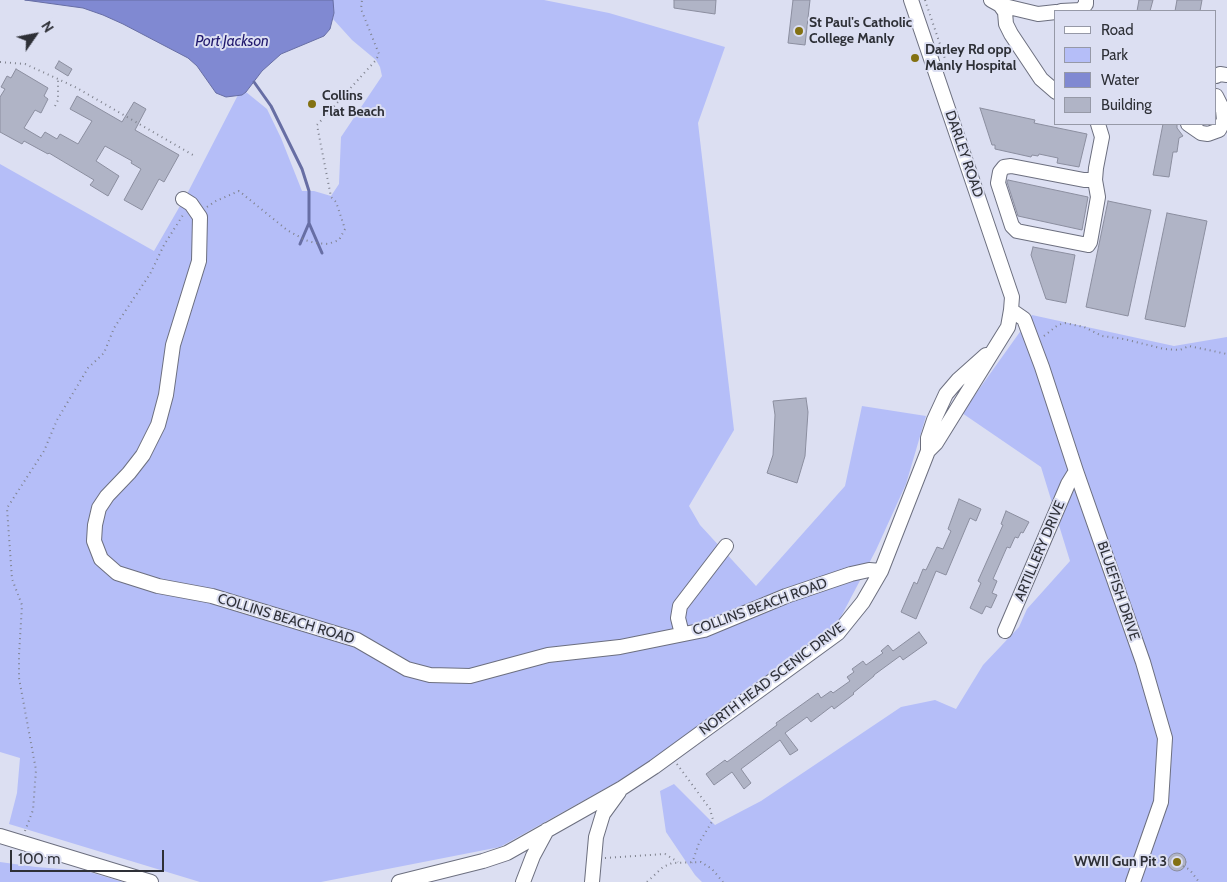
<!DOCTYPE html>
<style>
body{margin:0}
#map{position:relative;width:1227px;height:882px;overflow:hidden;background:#dcdff2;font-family:Cabin,sans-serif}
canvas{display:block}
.legend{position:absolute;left:1054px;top:10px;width:162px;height:115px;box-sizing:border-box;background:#dcdff2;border:1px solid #9699a7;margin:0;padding:6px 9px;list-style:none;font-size:15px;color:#2e3037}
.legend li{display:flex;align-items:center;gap:10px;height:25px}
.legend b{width:25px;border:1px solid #9699a7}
.north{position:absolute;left:10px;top:10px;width:50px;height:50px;-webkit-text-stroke:4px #dcdff2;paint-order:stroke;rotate:57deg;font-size:14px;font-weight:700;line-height:20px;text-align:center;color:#2e3037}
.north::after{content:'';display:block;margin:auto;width:18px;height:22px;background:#2e3037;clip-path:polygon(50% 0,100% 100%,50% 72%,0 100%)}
.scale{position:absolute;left:10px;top:850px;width:154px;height:22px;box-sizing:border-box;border:2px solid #2e3037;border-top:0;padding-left:6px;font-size:15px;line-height:18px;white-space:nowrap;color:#2e3037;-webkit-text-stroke:4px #dcdff2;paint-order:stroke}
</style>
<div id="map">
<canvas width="1227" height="882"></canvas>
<ul class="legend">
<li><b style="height:6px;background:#fff"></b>Road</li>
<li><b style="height:14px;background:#b5bef8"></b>Park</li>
<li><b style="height:14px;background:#8089d2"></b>Water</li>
<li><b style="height:14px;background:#b0b4c6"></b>Building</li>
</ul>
<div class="north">N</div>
<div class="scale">100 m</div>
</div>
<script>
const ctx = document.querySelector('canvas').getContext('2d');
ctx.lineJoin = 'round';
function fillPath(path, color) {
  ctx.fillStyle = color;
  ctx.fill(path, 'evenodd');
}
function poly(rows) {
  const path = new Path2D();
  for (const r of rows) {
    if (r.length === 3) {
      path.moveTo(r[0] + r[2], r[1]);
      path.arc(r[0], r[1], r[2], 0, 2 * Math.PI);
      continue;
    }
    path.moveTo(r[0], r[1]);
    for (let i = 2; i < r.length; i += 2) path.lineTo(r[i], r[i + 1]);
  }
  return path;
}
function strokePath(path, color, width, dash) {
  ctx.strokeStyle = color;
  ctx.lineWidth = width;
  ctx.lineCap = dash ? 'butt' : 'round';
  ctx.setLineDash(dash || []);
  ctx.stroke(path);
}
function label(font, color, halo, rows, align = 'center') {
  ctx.font = font + ' Cabin,sans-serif';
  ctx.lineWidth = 4;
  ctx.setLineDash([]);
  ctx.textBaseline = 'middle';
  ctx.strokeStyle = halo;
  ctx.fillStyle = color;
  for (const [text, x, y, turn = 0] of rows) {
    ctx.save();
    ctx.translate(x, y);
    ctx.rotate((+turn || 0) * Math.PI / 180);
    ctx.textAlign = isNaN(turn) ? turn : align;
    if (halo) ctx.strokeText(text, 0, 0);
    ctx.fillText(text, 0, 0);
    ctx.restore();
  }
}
const green = poly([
 [332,0,544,0,609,13,725,47,698,123,734,430,689,506,700,525,756,586,845,486,862,406,926,416,906,484,876,550,834,630,651,763,500,847,321,882,200,882,9,824,17,793,20,758,0,752,0,164,154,251,188,192,238,95,246,92,267,109,281,138,302,191,314,191,331,196,339,184,341,137,382,76,380,67,376,60,352,40,333,19,334,13],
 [1032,315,1174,346,1227,337,1227,882,702,882,695,875,666,832,660,791,674,784,715,825,761,801,901,707,935,700,956,709,983,665,1019,627,1027,609,1070,561,1041,467,962,413],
 [0,862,36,867,86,871,123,882,0,882]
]);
const water = poly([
 [25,0,333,0,334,13,330,29,324,36,281,54,262,71,246,92,242,95,226,97,216,93,197,66,188,58,123,24,103,15,83,8,25,0]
]);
const stream = poly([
 [254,82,271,106,302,169,309,191,309,223,322,253],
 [300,244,309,223]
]);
const building = poly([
 [674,0,716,0,715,14,674,8,674,0],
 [793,0,810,0,805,45,788,43,793,0],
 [1139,0,1153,0,1150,11,1137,11,1139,0],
 [1177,0,1202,0,1200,11,1175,11,1177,0],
 [59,61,72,69,68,76,55,68,59,61],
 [16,69,48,88,44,96,48,99,41,113,35,110,24,128,41,138,45,132,57,139,60,134,78,144,92,121,70,109,77,96,122,122,134,102,146,109,135,130,179,155,164,182,159,179,142,210,124,200,141,169,131,163,132,161,105,146,96,161,119,176,108,196,90,185,94,180,49,153,48,154,24,141,22,144,0,132,0,97,5,89,1,87,7,76,11,78,16,69],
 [980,108,1035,120,1034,123,1087,134,1079,167,1057,163,1058,158,1039,154,1038,156,1032,155,1031,157,995,149,995,145,992,145,980,108],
 [1163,124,1177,124,1177,128,1183,136,1179,138,1177,152,1173,152,1169,177,1153,175,1163,124],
 [1008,180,1088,197,1082,230,1018,216,1007,182,1008,180],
 [1108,201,1151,210,1128,316,1086,307,1108,201],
 [1167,213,1207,221,1185,327,1145,319,1167,213],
 [1033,247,1075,255,1066,303,1046,299,1031,255,1033,247],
 [806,398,808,412,805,456,797,483,767,473,773,455,775,415,773,401,806,398],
 [959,499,981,509,976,521,970,518,946,575,936,571,916,619,901,612,914,582,917,584,923,569,926,570,937,547,943,549,951,531,948,529,959,499],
 [1006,511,1029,522,1023,533,1021,532,1018,538,1015,537,1010,548,1007,547,993,579,997,581,992,593,997,595,991,608,986,606,982,614,970,608,981,583,978,581,1003,525,1001,524,1006,511],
 [919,632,927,643,903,660,900,656,874,675,874,676,853,693,854,694,834,709,832,706,811,722,807,717,785,733,798,750,790,755,780,740,741,769,751,783,744,789,732,772,714,785,706,774,725,760,727,762,777,725,776,723,818,693,821,698,831,691,833,693,850,681,847,677,854,672,852,669,863,661,866,665,883,653,881,651,888,645,893,651,919,632],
 [1177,862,9]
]);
const path = poly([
 [925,0,945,59],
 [0,62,25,64,58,79,77,88,193,155],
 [55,106,58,100,58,79],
 [207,207,216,201,239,191,287,230,305,240,315,243,328,244,339,240,345,229,336,202,331,197,317,125,376,60,379,54,361,9,362,0],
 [1044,336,1058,325,1065,323,1084,327,1102,336,1124,339,1164,349,1180,350,1189,346,1227,354],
 [677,764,710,809,713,820,699,843,692,863],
 [25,831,33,810,36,770,19,678,19,655,22,605,12,579,7,508,44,451,57,420,88,368,104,353,114,328,150,274,164,245,183,215],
 [605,858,665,854,678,862],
 [1183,866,1190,870,1199,882],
 [647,882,663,867,672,863,701,862,712,869,723,882]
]);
const minor = poly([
 [991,0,1000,5,1005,12,1006,24,1011,34,1041,79,1056,92],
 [1000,5,1038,14,1056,12],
 [1061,11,1081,10,1086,4,1086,0],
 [1216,76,1220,74,1227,75],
 [1188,124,1201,133,1208,134,1219,130,1224,120,1223,110,1216,96],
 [1095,180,1084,180,1011,166,1004,167,1000,172,998,183,1012,226,1017,231,1088,245,1090,242,1098,197,1095,180,1096,168,1102,137,1098,124],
 [183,199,191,204,200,217,199,261,173,345,166,395,158,425,143,455,129,473,107,496,99,508,95,525,94,541,101,559,117,573,158,586,212,596,357,640,407,669,430,675,470,676,548,655,620,647,704,630,786,596,851,574,869,570,881,571],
 [1011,310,1024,319,1042,367,1076,471,1143,662,1165,738,1161,802,1133,882],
 [928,451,928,438,934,420,946,394,958,380,986,355],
 [1005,631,1068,484,1076,471],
 [682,634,678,618,680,606,726,546],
 [0,836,151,882],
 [399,882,483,861,507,853,622,788,654,767,838,633,863,602,881,571,928,451,936,443,1008,327,1011,310,1012,297,911,0],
 [523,882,533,856,547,830],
 [592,882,596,837,603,814,619,792]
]);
const markers = [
 [799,31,5,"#837112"],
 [915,58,5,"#837112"],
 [312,104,5,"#837112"],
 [1177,862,5,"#837112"]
];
const poiNames = [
 ["St Paul's Catholic",809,23],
 ["College Manly",809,39],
 ["Darley Rd opp",925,50],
 ["Manly Hospital",925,66],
 ["Collins",322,96],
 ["Flat Beach",322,112],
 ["WWII Gun Pit 3",1167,862,"right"]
];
const streetNames = [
 ["DARLEY ROAD",964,154,71],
 ["ARTILLERY DRIVE",1040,551,-67],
 ["BLUEFISH DRIVE",1118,591,71],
 ["COLLINS BEACH ROAD",760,607,-20],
 ["COLLINS BEACH ROAD",286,619,17],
 ["NORTH HEAD SCENIC DRIVE",772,679,-37]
];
const waterNames = [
 ["Port Jackson",232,42]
];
fillPath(green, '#b5bef8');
fillPath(water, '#8089d2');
strokePath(water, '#676ea4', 1);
strokePath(stream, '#676ea4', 3);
fillPath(building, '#b0b4c6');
strokePath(building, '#8b8e9f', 1);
strokePath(minor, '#6c6f7f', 16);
strokePath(path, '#7f828e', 2, [1, 4]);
strokePath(minor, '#fff', 14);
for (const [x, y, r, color] of markers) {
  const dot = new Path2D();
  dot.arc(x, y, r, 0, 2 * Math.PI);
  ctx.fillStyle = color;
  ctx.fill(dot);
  strokePath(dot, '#dcdff2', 2);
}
label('bold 14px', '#2e3037', '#dcdff2', poiNames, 'left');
label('14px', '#2e3037', '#dcdff2', streetNames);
label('italic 15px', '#20186d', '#dcdff2', waterNames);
</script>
